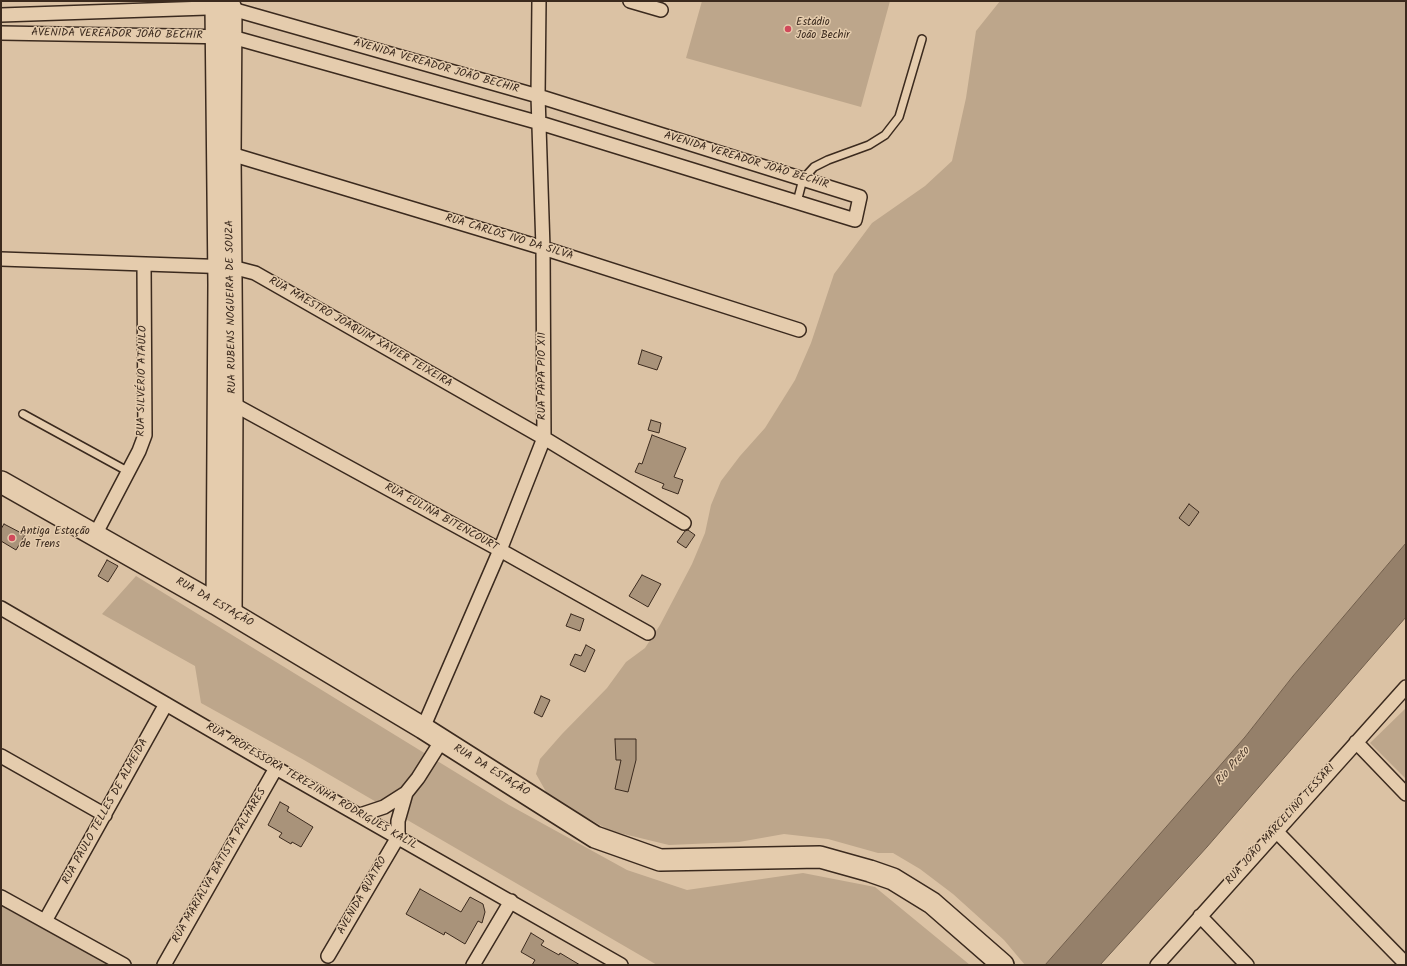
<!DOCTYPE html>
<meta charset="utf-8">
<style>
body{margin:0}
#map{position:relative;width:1407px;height:966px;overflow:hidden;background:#dbc2a4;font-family:Kalam,sans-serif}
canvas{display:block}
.frame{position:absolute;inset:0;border:2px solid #3b2a1e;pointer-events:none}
</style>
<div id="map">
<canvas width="1407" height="966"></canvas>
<div class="frame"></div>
</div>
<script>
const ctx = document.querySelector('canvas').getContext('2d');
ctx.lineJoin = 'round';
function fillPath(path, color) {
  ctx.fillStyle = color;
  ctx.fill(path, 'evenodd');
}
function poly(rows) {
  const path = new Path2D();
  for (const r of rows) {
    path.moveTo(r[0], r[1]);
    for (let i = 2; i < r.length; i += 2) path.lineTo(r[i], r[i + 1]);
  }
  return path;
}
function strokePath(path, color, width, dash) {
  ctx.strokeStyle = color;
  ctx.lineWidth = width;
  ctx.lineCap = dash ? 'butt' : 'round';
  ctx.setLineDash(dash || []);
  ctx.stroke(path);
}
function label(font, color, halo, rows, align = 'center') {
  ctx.font = font + ' Kalam,sans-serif';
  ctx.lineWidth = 3;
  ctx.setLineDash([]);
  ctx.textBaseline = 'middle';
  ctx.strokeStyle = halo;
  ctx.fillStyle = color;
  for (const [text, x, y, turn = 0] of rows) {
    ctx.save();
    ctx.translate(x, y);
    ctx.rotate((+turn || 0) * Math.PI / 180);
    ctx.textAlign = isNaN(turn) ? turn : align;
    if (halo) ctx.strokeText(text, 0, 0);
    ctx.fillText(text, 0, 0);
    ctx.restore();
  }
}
const green = poly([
 [702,1,890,1,861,107,686,58],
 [1000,1,1406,1,1406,543,1293,676,1245,737,1045,965,1025,965,1004,940,953,894,920,869,893,853,878,853,828,839,784,834,739,842,669,845,611,831,549,797,536,774,540,759,562,734,607,688,626,662,645,648,660,625,692,564,705,533,711,505,721,481,740,456,765,428,795,380,811,343,834,274,872,223,925,186,952,161,966,98,976,31],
 [136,576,509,805,627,870,687,890,803,873,875,887,970,965,657,965,304,760,201,703,195,666,102,614],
 [1406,708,1406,779,1370,743],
 [1,906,110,965,1,965]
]);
const water = poly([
 [1406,543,1406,617,1207,847,1100,965,1045,965,1245,737,1293,676,1406,543]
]);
const building = poly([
 [642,350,662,357,657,370,638,364,642,350],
 [651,420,661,423,659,433,648,430,651,420],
 [652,435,686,448,674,477,683,480,678,494,662,488,664,484,635,472,639,463,642,464,652,435],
 [1189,504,1199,512,1189,526,1179,518,1189,504],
 [4,524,25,535,16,550,1,541,1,529,4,524],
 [688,530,695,535,686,548,677,542,685,531,688,530],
 [107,560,118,566,108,582,98,576,107,560],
 [642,575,661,584,648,607,629,596,642,575],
 [571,614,584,619,580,631,566,626,571,614],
 [586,645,595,650,585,672,570,665,575,654,581,656,586,645],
 [541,696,550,700,542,717,534,713,541,696],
 [615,739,636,739,636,760,628,792,615,789,621,760,616,760,615,739],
 [280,802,289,807,287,811,313,827,301,847,292,842,291,844,279,837,282,833,268,825,280,802],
 [420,889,461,912,470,897,483,904,485,912,482,923,478,921,465,944,445,932,444,935,406,914,420,889],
 [531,933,544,941,541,945,559,955,560,953,580,965,532,965,535,960,521,952,531,933]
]);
const lane = poly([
 [797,202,803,179,814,167,828,160,869,145,885,135,899,117,922,39],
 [23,414,129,472]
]);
const street = poly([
 [630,1,661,10],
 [1,15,207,8,215,7,232,9,538,96,860,197,855,220,540,123,232,37,1,33],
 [224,154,231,154,543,248,799,330],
 [1,259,232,267,255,273,544,438,684,523],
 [227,402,233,404,500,550,648,633],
 [95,535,139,451,145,435,144,264],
 [1,608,276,768,621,965],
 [423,728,500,550,544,438,543,248,538,96,539,1],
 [1356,742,1406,794],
 [1,756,105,815],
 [360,815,384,807,406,793,418,778,442,740],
 [1276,831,1406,964],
 [1,897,124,965],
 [1200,916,1247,965],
 [45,921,166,704],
 [328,956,398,837,398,821,406,793],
 [164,965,276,768],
 [473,965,511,901],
 [1157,965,1406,687]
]);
const secondary = poly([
 [229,1,232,9,231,154,233,404,232,614],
 [216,604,218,285,215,7,218,1]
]);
const primary = poly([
 [1,482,216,604,423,728,595,837,660,860,820,857,870,871,893,879,932,903,1003,965]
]);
const markers = [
 [788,29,4,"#d1495b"],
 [12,538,4,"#d1495b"]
];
const poiNames = [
 ["Estádio",796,23],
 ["João Bechir",796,36],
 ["Antiga Estação",20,532],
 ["de Trens",20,545]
];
const streetNames = [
 ["AVENIDA VEREADOR JOÃO BECHIR",117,35,1],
 ["AVENIDA VEREADOR JOÃO BECHIR",436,67,16],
 ["AVENIDA VEREADOR JOÃO BECHIR",746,161,17],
 ["RUA CARLOS IVO DA SILVA",509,238,17],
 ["RUA RUBENS NOGUEIRA DE SOUZA",232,307,-91],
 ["RUA MAESTRO JOAQUIM XAVIER TEIXEIRA",360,333,30],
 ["RUA PAPA PIO XII",543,376,-90],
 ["RUA SILVÉRIO ATAULO",143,381,-89],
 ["RUA EULINA BITENCOURT",441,518,29],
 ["RUA DA ESTAÇÃO",214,603,30],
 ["RUA DA ESTAÇÃO",491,771,32],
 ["RUA PROFESSORA TEREZINHA RODRIGUES KALIL",311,787,30],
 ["RUA PAULO TELLES DE ALMEIDA",106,812,-61],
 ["RUA JOÃO MARCELINO TESSARI",1281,825,-48],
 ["RUA MARIALVA BATISTA PALHARES",220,866,-60],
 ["AVENIDA QUATRO",363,896,-60]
];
const waterNames = [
 ["Rio Preto",1233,767,-49]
];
fillPath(green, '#bda68b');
fillPath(water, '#95806a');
strokePath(water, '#715e4c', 1);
fillPath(building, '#a9937a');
strokePath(building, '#3b2a1e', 1);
strokePath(lane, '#3b2a1e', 10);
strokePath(street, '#3b2a1e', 16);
strokePath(secondary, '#3b2a1e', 22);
strokePath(primary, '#3b2a1e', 24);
strokePath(lane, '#e5ccad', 7);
strokePath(street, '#e5ccad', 13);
strokePath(secondary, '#e5ccad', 19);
strokePath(primary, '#e5ccad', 21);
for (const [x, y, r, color] of markers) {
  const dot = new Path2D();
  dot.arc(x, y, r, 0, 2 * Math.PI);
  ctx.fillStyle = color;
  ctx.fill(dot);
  strokePath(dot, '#e5ccad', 1.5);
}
label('11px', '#3b2a1e', '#e5ccad', poiNames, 'left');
label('11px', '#3b2a1e', '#e5ccad', streetNames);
label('italic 12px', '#4d3b2d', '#e5ccad', waterNames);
</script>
